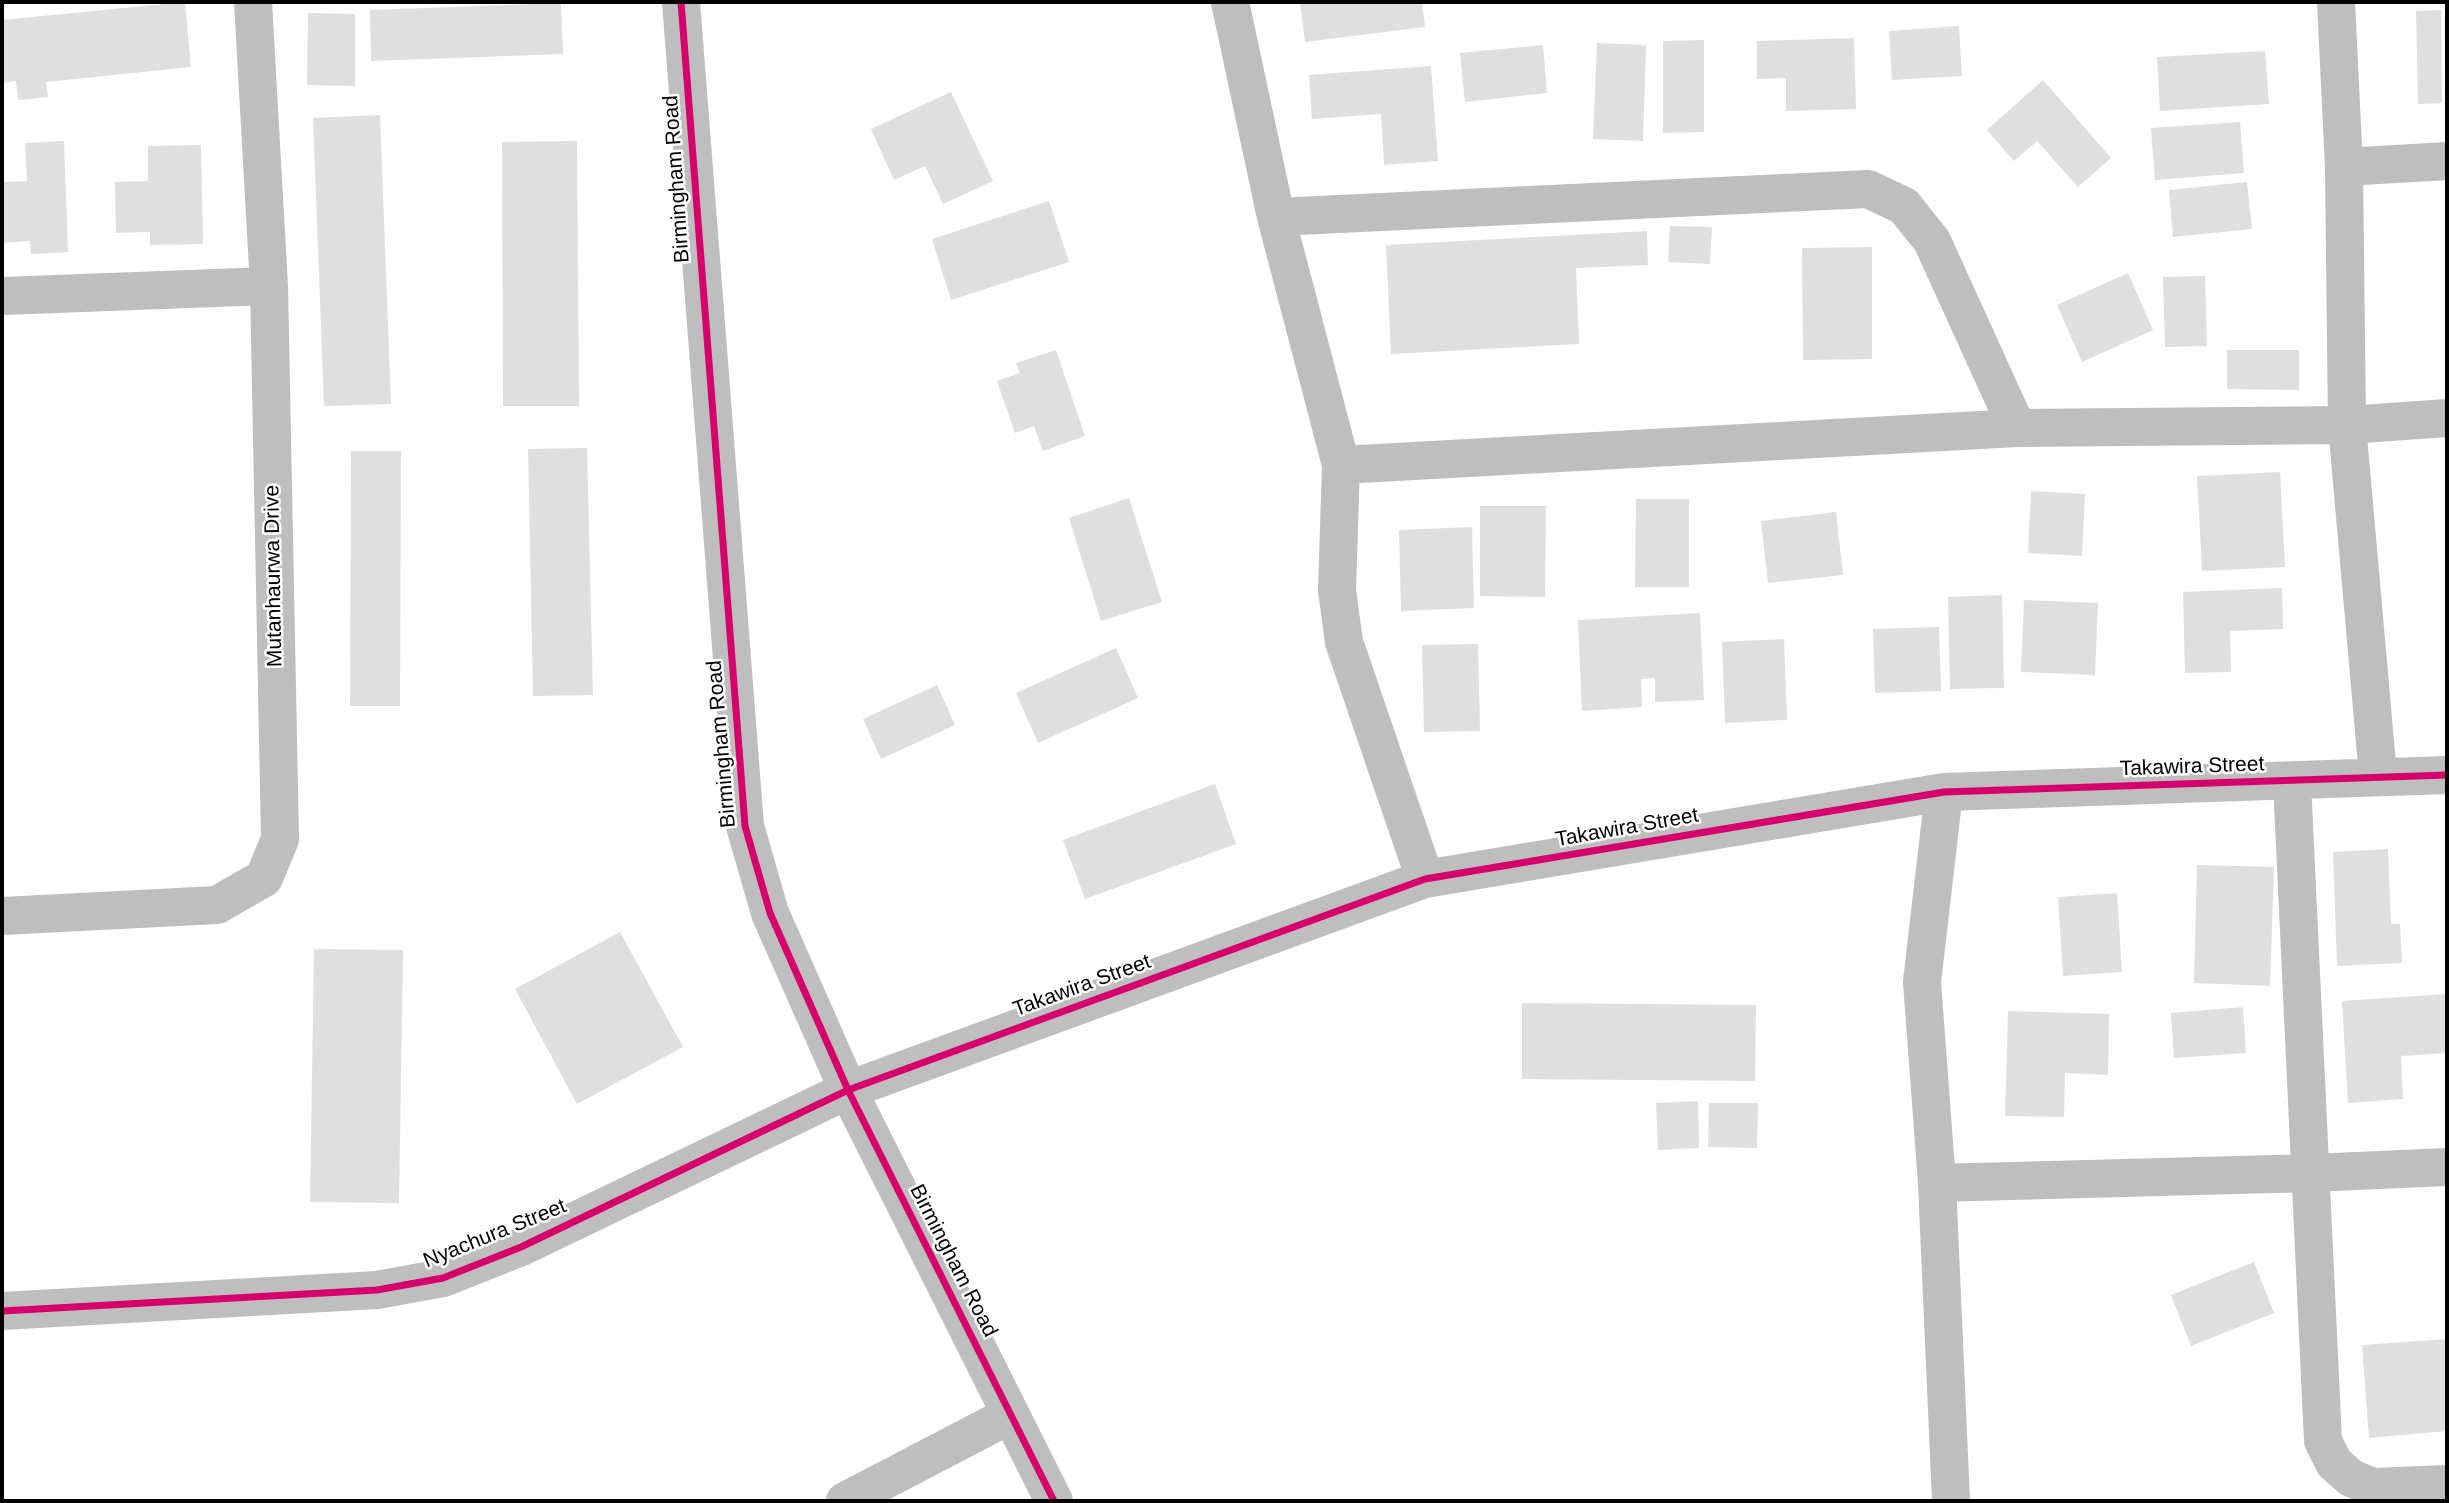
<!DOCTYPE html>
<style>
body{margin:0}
#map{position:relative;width:2449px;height:1503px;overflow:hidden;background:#fff;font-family:Helvetica,sans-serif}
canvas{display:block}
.frame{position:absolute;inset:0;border:4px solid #000;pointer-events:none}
</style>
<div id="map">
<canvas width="2449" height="1503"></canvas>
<div class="frame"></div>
</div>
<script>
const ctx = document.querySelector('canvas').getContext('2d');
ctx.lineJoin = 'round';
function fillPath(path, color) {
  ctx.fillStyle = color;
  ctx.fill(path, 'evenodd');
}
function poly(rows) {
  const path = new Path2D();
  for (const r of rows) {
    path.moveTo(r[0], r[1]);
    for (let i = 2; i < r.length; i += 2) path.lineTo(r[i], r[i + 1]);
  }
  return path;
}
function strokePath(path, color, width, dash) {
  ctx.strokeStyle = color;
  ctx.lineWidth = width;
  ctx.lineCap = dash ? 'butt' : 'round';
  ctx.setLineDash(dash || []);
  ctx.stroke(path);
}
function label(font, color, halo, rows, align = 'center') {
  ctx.font = font + ' Helvetica,sans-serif';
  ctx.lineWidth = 5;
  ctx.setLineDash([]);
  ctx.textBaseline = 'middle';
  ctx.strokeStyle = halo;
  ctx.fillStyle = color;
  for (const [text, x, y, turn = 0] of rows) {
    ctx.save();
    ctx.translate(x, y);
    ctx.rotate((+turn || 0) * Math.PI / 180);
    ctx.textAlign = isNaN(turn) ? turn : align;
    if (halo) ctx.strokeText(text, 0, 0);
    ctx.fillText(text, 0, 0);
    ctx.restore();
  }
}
const building = poly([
 [185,2,191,67,46,82,48,97,18,100,16,81,2,83,2,20],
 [1300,2,1422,2,1425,27,1305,42],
 [561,3,563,54,371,61,370,10],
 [2441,10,2442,103,2418,104,2416,11],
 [308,13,355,14,355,86,307,85],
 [1959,26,1962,76,1892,80,1889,31],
 [1854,38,1856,109,1786,111,1786,78,1757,79,1757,41],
 [1704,40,1704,132,1663,133,1663,41],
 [1597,43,1646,45,1643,141,1593,139],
 [1543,45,1547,93,1465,102,1460,53],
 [2265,51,2269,104,2160,111,2157,57],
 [1431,66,1438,161,1384,165,1381,114,1312,119,1309,75],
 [2043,80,2111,158,2078,187,2037,141,2014,161,1987,130],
 [951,92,993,181,943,204,925,166,894,180,871,129],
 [380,115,391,404,324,406,313,118],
 [2240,122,2244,173,2155,180,2151,128],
 [64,141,68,252,31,254,30,241,2,243,2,182,27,181,25,143],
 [577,141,579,406,503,406,502,142],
 [201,145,203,244,150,245,150,232,116,233,115,182,148,181,148,146],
 [2247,182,2252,229,2173,237,2169,190],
 [1049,201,1069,262,951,300,932,239],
 [1670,226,1712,227,1710,264,1668,262],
 [1647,231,1648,265,1576,268,1579,344,1391,354,1386,245],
 [1872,247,1872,359,1803,360,1802,248],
 [2128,273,2153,330,2082,362,2057,305],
 [2205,276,2207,346,2165,347,2163,277],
 [1056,350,1085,436,1043,451,1034,426,1015,433,997,381,1020,373,1016,363],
 [2227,350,2299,350,2299,390,2227,389],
 [587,448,593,695,533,696,528,449],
 [351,451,401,451,400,706,350,706],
 [2280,472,2285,567,2202,571,2197,476],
 [2031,491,2085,494,2082,556,2028,553],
 [1129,498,1162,602,1101,621,1069,518],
 [1636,499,1689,499,1689,587,1635,587],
 [1480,506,1546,506,1545,597,1480,596],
 [1836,512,1843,575,1768,583,1761,521],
 [1472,527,1474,608,1401,611,1399,530],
 [2282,588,2283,629,2230,631,2231,672,2185,673,2183,592],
 [2002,595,2004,688,1950,689,1948,597],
 [2024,600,2098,603,2095,675,2021,672],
 [1700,613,1704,700,1655,702,1655,678,1641,679,1642,707,1582,711,1578,620],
 [1939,627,1941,691,1875,693,1873,629],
 [1784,639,1787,720,1725,723,1722,642],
 [1478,644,1480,731,1424,732,1422,645],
 [1116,648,1138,698,1038,743,1016,693],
 [937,685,955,725,881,759,863,719],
 [1215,784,1236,844,1085,899,1063,840],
 [2388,849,2391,924,2400,924,2402,963,2337,966,2333,852],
 [2197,865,2274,867,2270,986,2194,983],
 [2117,893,2122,972,2063,976,2058,897],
 [620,932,683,1047,577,1104,515,989],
 [314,949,403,950,399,1203,310,1202],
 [2447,994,2447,1053,2401,1056,2403,1099,2348,1103,2342,1001],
 [1522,1003,1756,1005,1755,1081,1522,1079],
 [2243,1007,2246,1053,2174,1058,2171,1013],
 [2008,1011,2109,1014,2108,1075,2065,1073,2064,1117,2005,1116],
 [1698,1101,1699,1148,1658,1150,1656,1103],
 [1709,1103,1758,1103,1757,1148,1708,1147],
 [2254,1262,2274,1313,2191,1346,2171,1295],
 [2447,1339,2447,1431,2369,1438,2362,1345]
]);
const minor = poly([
 [681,2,745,826,770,913,848,1090,1054,1501],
 [1230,2,1276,217,1341,465,1337,590,1344,642,1425,879],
 [2336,2,2344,167,2347,425,2378,776],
 [2344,167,2447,161],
 [1276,217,1868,189,1904,206,1932,241,2017,428],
 [2,296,269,286],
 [1341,465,2017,428,2347,425,2447,418],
 [2292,782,2323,1441,2334,1463,2351,1478,2373,1487,2447,1484],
 [1944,792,1922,982,1937,1183,1951,1501],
 [2,916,217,905,264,878,280,839,269,286,253,2],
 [1937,1183,2311,1173,2447,1167],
 [2,1311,377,1290,443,1278,521,1247,848,1090,1425,879,1944,792,2447,775],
 [845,1501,1010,1415]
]);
const cycleway = poly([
 [681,2,745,826,770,913,848,1090,1054,1501],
 [2,1311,377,1290,443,1278,521,1247,848,1090,1425,879,1944,792,2447,775]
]);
const streetNames = [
 ["Birmingham Road",677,179,-94],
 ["Mutanhaurwa Drive",274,576,-91],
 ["Birmingham Road",722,744,-95],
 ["Takawira Street",2192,767,-2],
 ["Takawira Street",1627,828,-10],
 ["Takawira Street",1082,986,-20],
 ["Nyachura Street",495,1234,-22],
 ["Birmingham Road",953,1261,63]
];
fillPath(building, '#dfdfdf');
strokePath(minor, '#bebebe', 38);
strokePath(cycleway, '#d6006c', 7);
label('21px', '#000', '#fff', streetNames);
</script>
